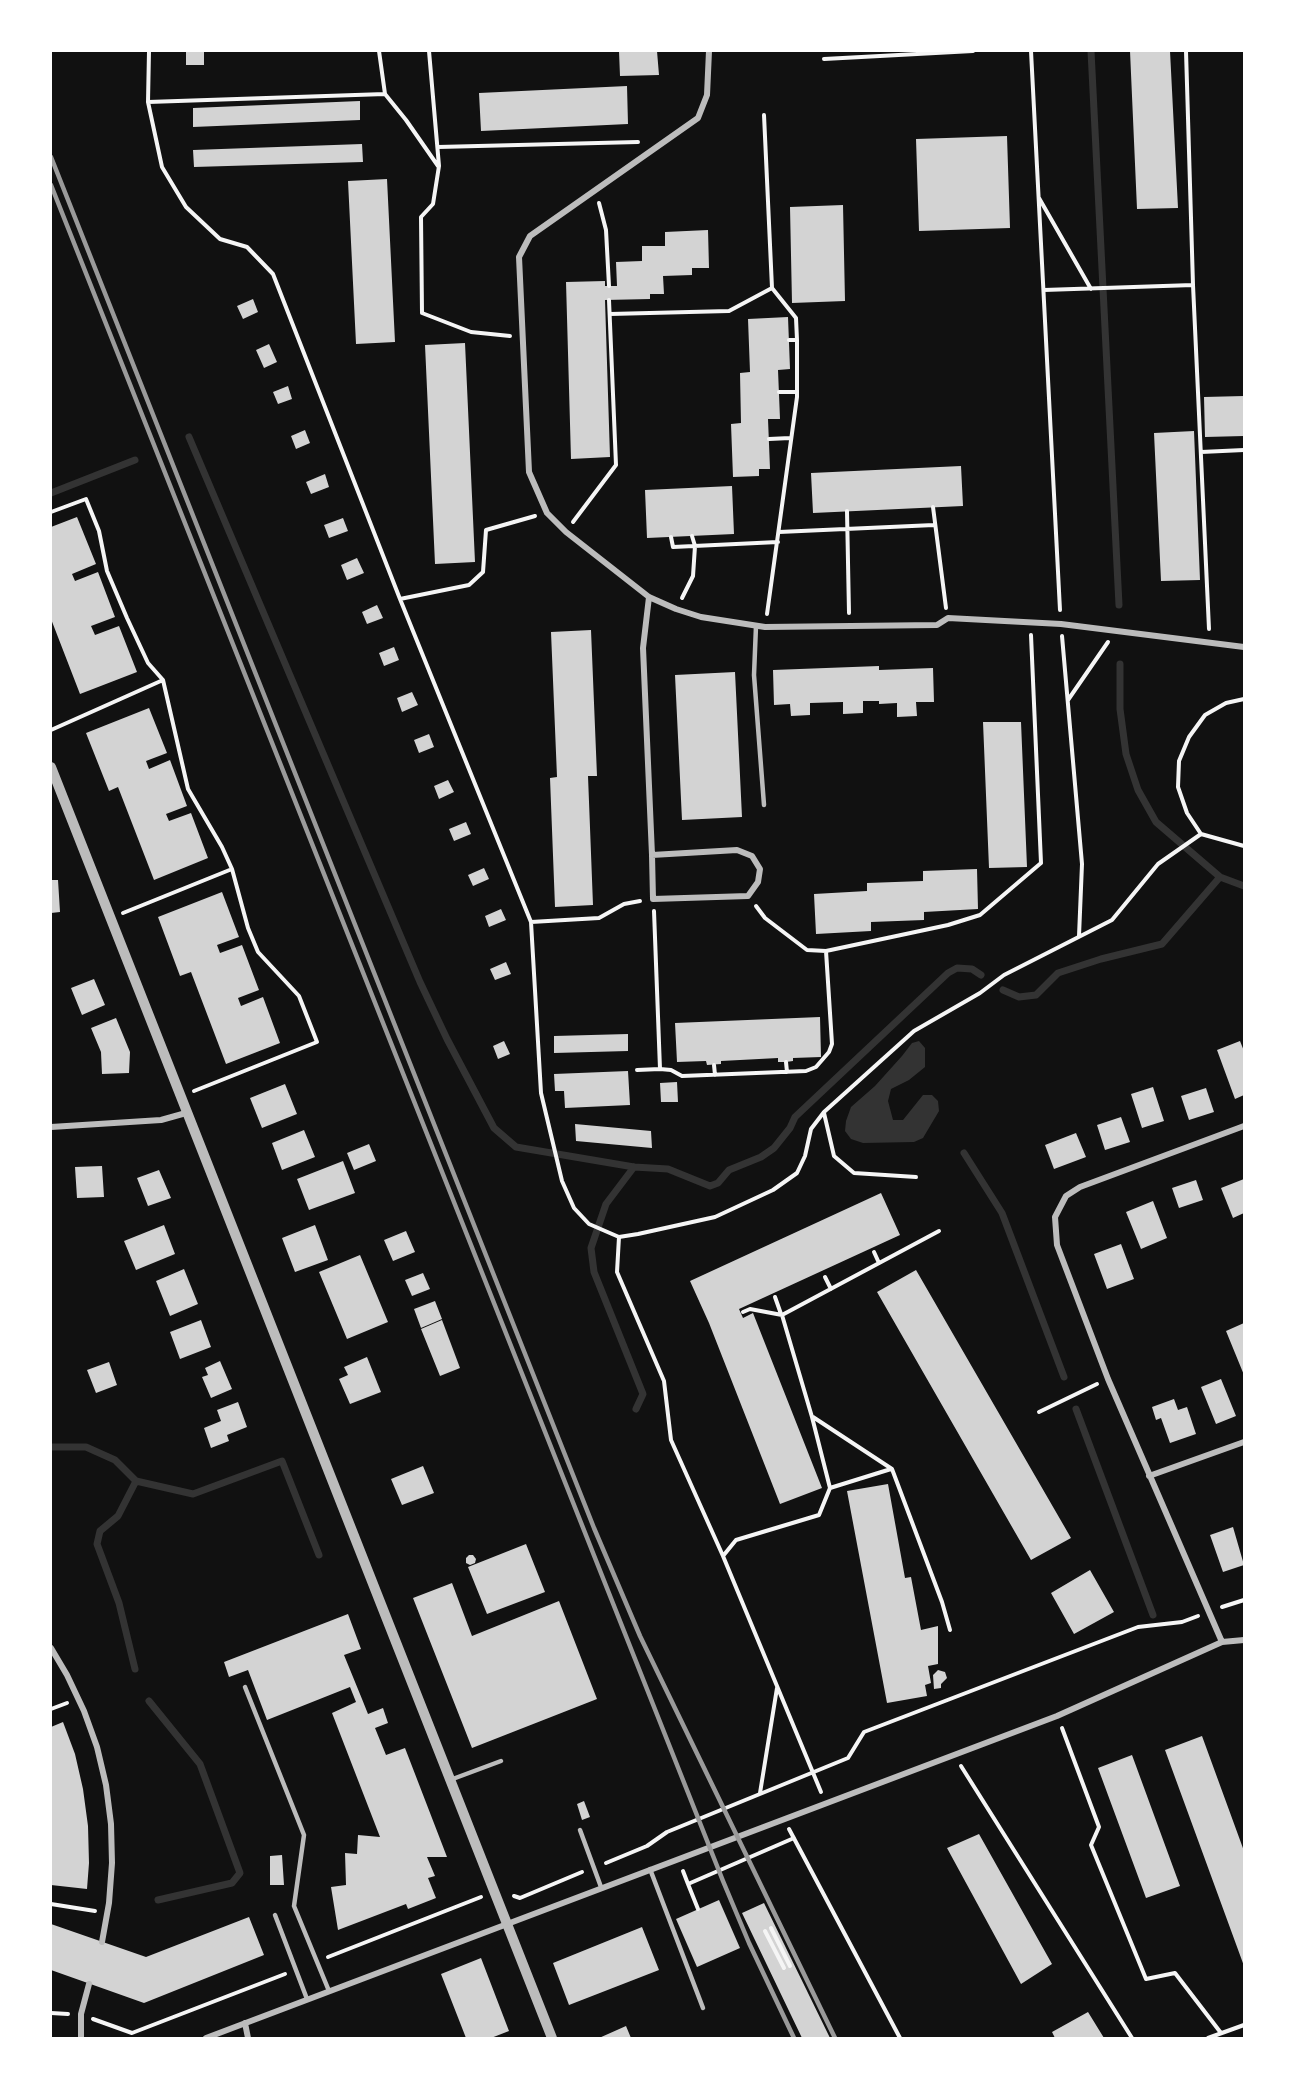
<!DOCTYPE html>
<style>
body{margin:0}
#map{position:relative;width:1295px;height:2089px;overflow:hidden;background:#111;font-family:Overpass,sans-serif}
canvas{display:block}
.frame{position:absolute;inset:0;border:52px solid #fff;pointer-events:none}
</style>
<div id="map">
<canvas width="1295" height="2089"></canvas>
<div class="frame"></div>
</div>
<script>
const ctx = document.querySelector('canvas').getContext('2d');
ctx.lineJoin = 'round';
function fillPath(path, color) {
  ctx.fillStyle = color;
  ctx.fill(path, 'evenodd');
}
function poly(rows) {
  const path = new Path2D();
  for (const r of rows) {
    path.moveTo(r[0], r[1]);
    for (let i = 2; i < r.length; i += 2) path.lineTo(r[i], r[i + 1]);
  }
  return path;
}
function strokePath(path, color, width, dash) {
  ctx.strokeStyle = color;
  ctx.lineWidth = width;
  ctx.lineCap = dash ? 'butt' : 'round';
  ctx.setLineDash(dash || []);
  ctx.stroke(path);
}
const water = poly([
 [919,1041,925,1048,925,1067,909,1080,891,1089,888,1101,893,1120,903,1120,923,1095,932,1095,938,1101,939,1111,923,1138,914,1142,863,1143,851,1139,845,1131,846,1121,851,1107,875,1086,902,1056,912,1043]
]);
const stream = poly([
 [1091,51,1119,605],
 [189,437,420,982,447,1039,494,1128,516,1147,634,1167,668,1169,710,1186,718,1183,729,1170,761,1157,774,1148,790,1128,795,1117,948,973,957,968,972,969,981,975],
 [51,493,135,460],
 [1120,664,1120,709,1126,754,1138,790,1156,822,1220,877,1244,886],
 [1003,990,1019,997,1036,995,1058,973,1101,959,1162,944,1220,877],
 [964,1153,1002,1213,1064,1377],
 [634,1167,606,1204,591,1248,594,1272,643,1394,636,1409],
 [1076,1409,1153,1615],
 [51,1447,86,1447,115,1460,136,1481,193,1494,282,1461,319,1555],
 [135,1669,119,1603,97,1544,100,1531,118,1516,136,1481],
 [149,1701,200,1764,240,1873,232,1883,158,1900]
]);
const building = poly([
 [186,51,204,51,204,65,186,65],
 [619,51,657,51,659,75,620,76],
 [1130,51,1170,51,1178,208,1137,209],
 [627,86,628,124,481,131,479,93],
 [360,101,360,120,193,127,193,108],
 [1007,136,1010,228,919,231,916,139],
 [362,144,363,162,194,167,193,150],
 [387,179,395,342,356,344,348,181],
 [843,205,845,301,792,303,790,207],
 [708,230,709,268,692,268,692,275,663,276,664,294,650,294,650,299,605,300,610,457,571,459,566,282,605,281,605,286,617,286,616,262,642,261,642,246,665,246,665,232],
 [253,299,258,312,243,319,237,306],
 [788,317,790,369,778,370,780,419,768,419,770,469,759,469,759,476,733,477,731,424,741,423,740,373,750,372,748,319],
 [465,343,475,562,435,564,425,345],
 [269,344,277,362,264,368,256,350],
 [288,386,292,399,278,404,273,392],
 [1244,396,1244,436,1205,437,1204,397],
 [305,430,310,443,296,449,291,436],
 [1194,431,1200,580,1161,581,1154,433],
 [961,466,963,506,813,513,811,473],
 [325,474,329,487,311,494,306,482],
 [732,486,734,534,647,538,645,490],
 [77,517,96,564,72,574,75,581,98,572,115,617,91,626,95,635,119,626,137,672,80,694,51,619,51,527],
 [343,518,348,531,329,538,324,525],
 [357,558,364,573,347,580,341,565],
 [377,605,383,618,367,624,362,612],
 [591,630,597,776,588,776,593,905,555,907,550,778,557,777,551,632],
 [394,647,399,660,384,666,379,653],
 [879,666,879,670,933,668,934,702,916,702,917,716,897,717,897,703,879,704,879,701,863,701,863,713,843,714,843,702,810,703,810,715,791,716,790,704,774,705,773,670],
 [735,672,742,817,682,820,675,675],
 [412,692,418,705,402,712,397,698],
 [149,708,167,753,146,761,149,769,170,760,187,806,166,814,169,821,191,813,208,858,154,880,118,787,109,791,86,733],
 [983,722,1021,722,1027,867,989,868],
 [429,734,434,747,419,753,414,740],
 [448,780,454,792,439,799,434,786],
 [466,822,471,834,454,841,449,829],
 [484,868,489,879,473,886,468,875],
 [977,869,978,909,924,912,924,920,871,922,871,931,816,934,814,894,867,891,867,883,923,881,923,871],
 [51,880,58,880,60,912,51,913],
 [222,892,239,937,217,945,220,953,242,945,259,990,238,998,241,1006,263,997,280,1043,226,1064,191,972,180,976,158,917],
 [501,909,506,920,489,927,485,916],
 [506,962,511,974,495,980,490,969],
 [94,979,105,1005,82,1015,71,988],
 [820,1017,821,1057,793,1058,793,1061,786,1062,778,1062,778,1058,721,1061,721,1064,707,1065,706,1061,677,1062,675,1023],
 [116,1018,130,1052,129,1073,102,1074,101,1052,91,1028],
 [628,1034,628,1051,554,1053,554,1036],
 [504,1041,510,1054,498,1059,493,1046],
 [1240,1041,1244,1051,1244,1095,1235,1099,1217,1050],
 [628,1071,630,1105,565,1108,564,1091,555,1091,554,1074],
 [677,1082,678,1102,661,1102,660,1083],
 [285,1084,297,1114,262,1128,250,1098],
 [1153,1087,1164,1121,1142,1128,1131,1094],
 [1206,1088,1214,1112,1189,1120,1181,1096],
 [1121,1117,1130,1142,1105,1150,1097,1125],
 [575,1124,651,1131,652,1148,576,1141],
 [304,1130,315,1157,282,1170,272,1143],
 [1076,1133,1086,1157,1054,1169,1045,1145],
 [369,1144,376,1161,354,1170,347,1153],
 [343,1161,355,1193,309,1210,297,1179],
 [102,1166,104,1197,77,1198,75,1167],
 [159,1170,171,1198,148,1206,137,1178],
 [1244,1179,1244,1213,1233,1218,1221,1188],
 [1196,1180,1203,1200,1179,1208,1172,1188],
 [881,1193,900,1235,739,1309,743,1318,753,1313,822,1488,780,1504,709,1323,690,1281],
 [1153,1201,1167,1238,1141,1249,1126,1212],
 [164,1225,175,1254,136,1270,124,1241],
 [315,1225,328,1260,295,1272,282,1238],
 [406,1231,415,1252,393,1261,384,1240],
 [1121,1244,1134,1279,1107,1289,1094,1254],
 [360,1255,388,1322,347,1339,319,1272],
 [184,1269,198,1304,170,1316,156,1281],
 [916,1270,1071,1538,1031,1560,877,1292],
 [423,1273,430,1289,412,1296,405,1280],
 [435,1301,442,1319,421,1328,414,1309],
 [201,1320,211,1347,180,1359,170,1332],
 [442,1320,460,1368,440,1376,421,1329],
 [1244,1323,1244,1375,1226,1331],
 [367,1357,381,1392,350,1404,339,1379,348,1375,344,1367],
 [220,1361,232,1389,211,1398,202,1377,208,1375,205,1368],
 [109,1362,117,1385,96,1393,87,1370],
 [1221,1379,1236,1416,1216,1424,1201,1387],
 [1174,1399,1178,1410,1187,1407,1196,1434,1170,1443,1161,1418,1156,1420,1152,1407],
 [238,1402,247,1427,227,1435,229,1441,211,1448,204,1428,221,1421,217,1410],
 [423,1466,434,1493,402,1505,391,1479],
 [888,1484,905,1578,911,1577,921,1630,938,1626,938,1664,928,1666,931,1683,925,1685,927,1696,887,1703,847,1491],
 [1233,1527,1244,1565,1223,1572,1210,1535],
 [526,1544,545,1592,487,1614,468,1567],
 [469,1555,473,1555,476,1559,475,1563,470,1565,466,1563,466,1558],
 [1090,1570,1114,1612,1074,1634,1051,1593],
 [452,1583,472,1636,559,1601,597,1699,472,1748,413,1598],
 [348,1614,361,1649,344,1655,362,1699,368,1714,383,1708,388,1723,375,1728,386,1755,405,1748,447,1857,427,1857,435,1876,428,1878,436,1898,408,1909,406,1904,338,1930,331,1887,346,1885,345,1853,357,1854,358,1835,380,1837,332,1713,356,1702,350,1687,267,1720,248,1670,229,1677,224,1662],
 [938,1670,945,1672,947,1678,941,1684,941,1688,934,1689,933,1675],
 [63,1722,75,1754,83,1789,88,1826,89,1863,87,1889,51,1885,51,1727],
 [1202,1736,1244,1851,1244,1966,1165,1750],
 [1132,1755,1180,1886,1146,1898,1098,1768],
 [584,1801,590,1817,582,1820,577,1804],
 [979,1834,1052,1964,1021,1984,947,1848],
 [282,1855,284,1885,270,1885,270,1856],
 [719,1900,740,1948,697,1967,676,1919],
 [764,1903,830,2038,802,2038,742,1913],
 [249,1917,264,1955,144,2003,51,1970,51,1924,146,1957],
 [642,1927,659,1970,569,2005,553,1963],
 [481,1958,509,2031,491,2038,466,2038,441,1974],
 [1088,2012,1104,2038,1055,2038,1052,2032],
 [626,2026,631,2038,599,2038]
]);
const path = poly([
 [149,51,148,102,162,167,186,207,220,239,247,247,273,274,400,599,531,922,541,1093,562,1181,574,1208,589,1224,619,1237,638,1234,715,1217,773,1190,797,1173,805,1156,811,1129,824,1112,914,1031,980,993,1004,975,1112,920,1158,864,1201,834,1244,846],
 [379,51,385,94],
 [429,51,439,166,433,204,421,217,422,313,471,332,510,336],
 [1031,51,1060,610],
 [1186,51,1193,285,1209,629],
 [824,59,973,51],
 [148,102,385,94,406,120,438,166],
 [764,115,772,288,796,318,797,340,797,397,767,614],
 [438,147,638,142],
 [1039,198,1091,289],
 [599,203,606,230,609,286],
 [1044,290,1193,285],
 [610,314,729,311,772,288],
 [789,340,797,340],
 [779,392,796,392],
 [769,439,790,438],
 [1201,452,1244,450],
 [933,507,946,608],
 [847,511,849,613],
 [51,512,86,499,99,531,107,571,127,618,148,663,163,680],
 [573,522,616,465,609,300],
 [779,532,934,525],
 [671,537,673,547,778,542],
 [682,598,693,576,695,546,692,536],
 [400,599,469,585,483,572,486,530,535,516],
 [1062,636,1082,864,1079,936],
 [1068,700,1108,642],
 [51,730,163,680,188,789,222,847,232,869,123,913],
 [1201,834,1187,813,1178,787,1179,761,1189,737,1205,715,1226,703,1244,699],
 [531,922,599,918,624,904,640,901],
 [826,951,948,925,980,915,1041,863,1031,635],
 [786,1062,787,1072],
 [714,1065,715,1075],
 [660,1069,671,1070,682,1076,806,1071,816,1067,829,1052,832,1044,826,951,807,950,765,918,756,906],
 [637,1070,660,1069,654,911],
 [194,1091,317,1042,299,996,258,952,248,928,232,869],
 [824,1113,834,1156,854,1173,916,1177],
 [619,1237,617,1272,664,1381,671,1440,723,1556,821,1792],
 [874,1252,879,1263],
 [825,1277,831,1289],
 [775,1297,781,1314],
 [743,1312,750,1309,782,1315],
 [1039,1412,1097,1384],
 [813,1417,892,1469,942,1602,950,1630],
 [830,1488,812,1417,782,1315,939,1231],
 [723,1556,736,1540,819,1515,830,1488,891,1469],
 [1222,1607,1244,1600],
 [51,1709,67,1703],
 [1062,1728,1099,1827,1091,1845,1146,1979,1175,1973,1221,2033],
 [961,1766,1132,2038],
 [760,1793,777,1688],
 [789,1829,900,2038],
 [606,1863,647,1846,667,1832,848,1758,864,1732,1138,1627,1182,1622,1198,1616],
 [683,1871,688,1884],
 [514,1896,520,1898,582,1872],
 [51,1904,95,1911],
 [698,1909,688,1884,794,1838],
 [771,1928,790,1966],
 [765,1931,784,1968],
 [328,1957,481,1897],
 [51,2013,68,2014],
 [93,2019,132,2033,285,1974],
 [1208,2038,1244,2025]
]);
const service = poly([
 [756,626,754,675,764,805],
 [245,1687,304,1835,294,1906,329,1991],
 [450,1780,501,1761],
 [580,1830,601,1887],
 [650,1869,703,2008],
 [275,1915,307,1999]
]);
const minor = poly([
 [709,51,707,95,698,118,530,236,519,257,529,472,547,513,566,532,649,597,676,609,701,617,765,627,937,625,948,618,1061,624,1244,647],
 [649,597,643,648,652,855,653,899,748,896,758,882,760,869,752,856,737,850,652,855],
 [51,1127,161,1120,186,1113],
 [1149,1476,1244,1442],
 [1222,1642,1108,1379,1057,1245,1055,1217,1066,1196,1080,1187,1244,1126],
 [51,1648,67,1675,84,1711,97,1747,106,1785,111,1824,112,1863,109,1903,102,1942],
 [245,2023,248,2038],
 [81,2038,81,2014,89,1984],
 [206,2038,1057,1716,1222,1642,1244,1640]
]);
const tertiary = poly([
 [51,767,552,2038]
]);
const rail = poly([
 [51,157,594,1528,640,1636,835,2038],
 [51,185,723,1881,749,1943,794,2038]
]);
fillPath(water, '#333');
strokePath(stream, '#333', 7);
fillPath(building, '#d3d3d3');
strokePath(path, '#f5f5f5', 4);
strokePath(service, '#bcbcbc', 4.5);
strokePath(minor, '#bcbcbc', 6);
strokePath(tertiary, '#bcbcbc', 10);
strokePath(rail, '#9a9a9a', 4.5);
</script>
